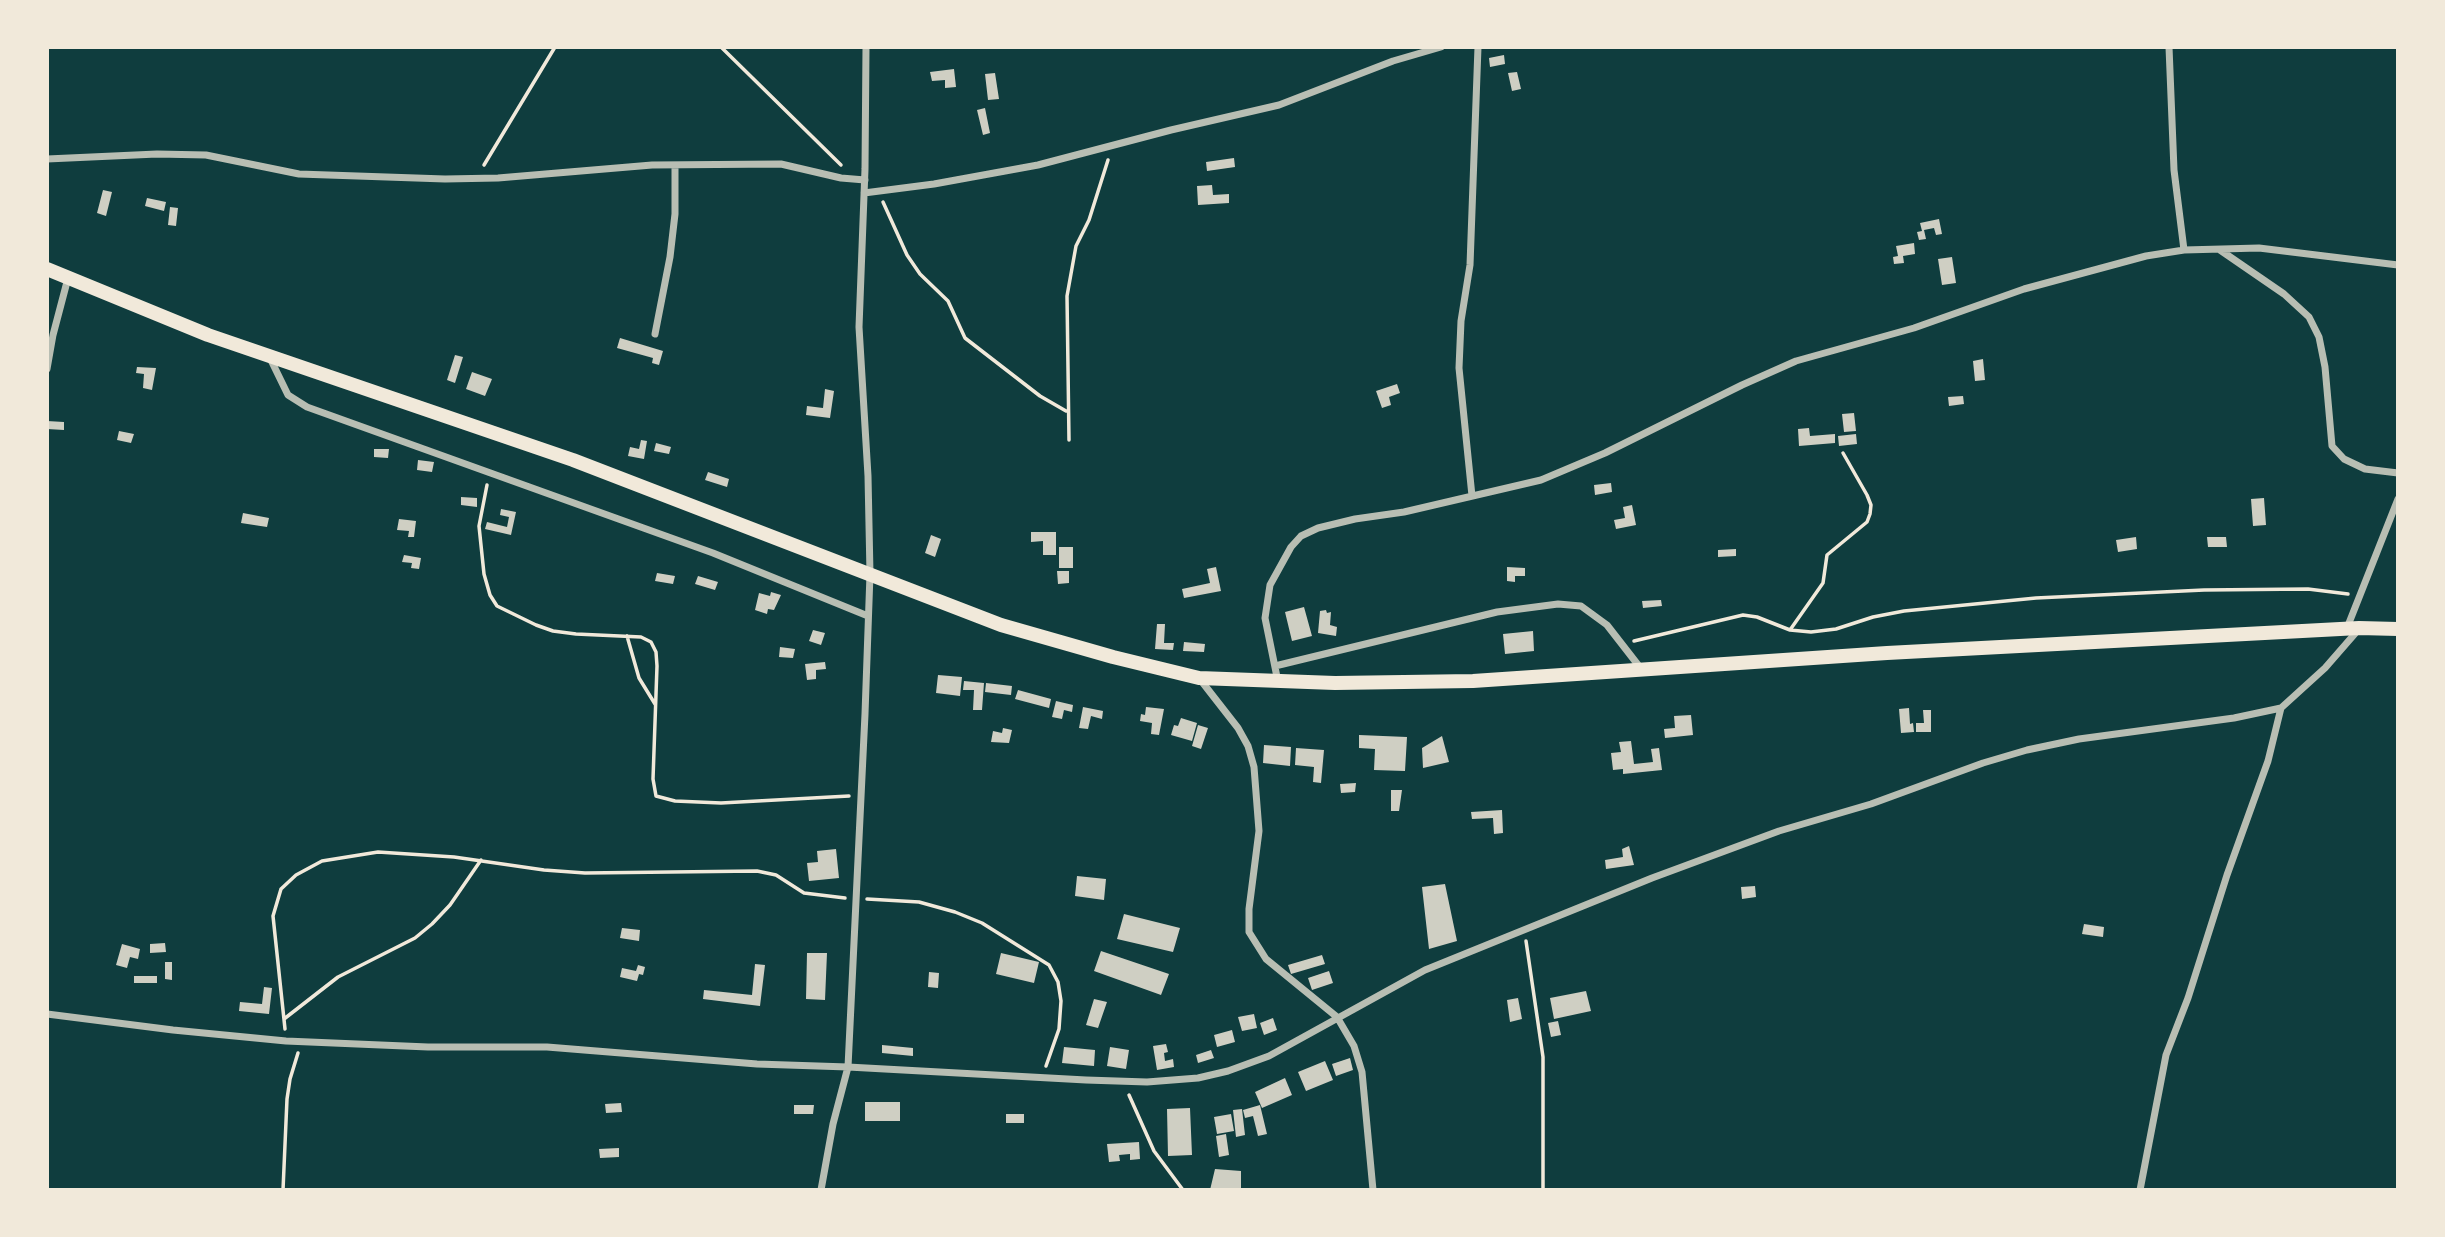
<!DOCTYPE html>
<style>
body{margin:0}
#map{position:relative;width:2445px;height:1237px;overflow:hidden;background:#0f3d3e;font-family:Georgia,serif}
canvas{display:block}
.frame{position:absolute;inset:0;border:49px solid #f1e9da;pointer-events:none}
</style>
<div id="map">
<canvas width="2445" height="1237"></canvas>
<div class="frame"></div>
</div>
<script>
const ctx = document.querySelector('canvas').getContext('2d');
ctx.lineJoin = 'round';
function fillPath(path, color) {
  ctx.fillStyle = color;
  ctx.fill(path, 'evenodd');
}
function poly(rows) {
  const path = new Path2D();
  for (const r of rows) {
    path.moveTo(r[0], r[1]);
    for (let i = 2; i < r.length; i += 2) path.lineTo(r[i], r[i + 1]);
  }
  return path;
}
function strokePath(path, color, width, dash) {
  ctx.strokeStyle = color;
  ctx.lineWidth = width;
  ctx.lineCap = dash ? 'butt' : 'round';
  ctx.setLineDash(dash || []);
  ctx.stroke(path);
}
const building = poly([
 [1504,55,1505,64,1490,67,1489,58],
 [954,69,956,87,945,88,945,80,932,81,930,72],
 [1517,72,1521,89,1512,91,1508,73],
 [995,73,999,99,988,100,985,74],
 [985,108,990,133,983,135,977,110],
 [1234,158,1235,167,1207,171,1206,162],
 [1212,185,1213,195,1229,194,1229,203,1198,205,1197,186],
 [103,190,112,192,106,216,97,213],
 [147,198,166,202,164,211,145,206],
 [170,207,178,208,176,226,168,225],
 [1939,219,1942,234,1936,235,1934,228,1924,230,1926,239,1919,240,1917,232,1922,231,1920,223],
 [1914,243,1915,254,1903,256,1904,263,1894,264,1893,257,1898,256,1896,246],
 [1952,257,1956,283,1942,285,1938,259],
 [620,338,663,351,659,365,652,363,653,358,617,348],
 [455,355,463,357,455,383,447,380],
 [1983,359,1985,380,1975,381,1973,361],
 [137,367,156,368,152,390,143,388,144,374,136,373],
 [472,372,492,379,485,396,466,389],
 [1397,384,1400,393,1389,397,1391,405,1382,408,1376,391],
 [825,389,834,391,830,418,806,415,807,406,823,408],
 [1963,396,1964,404,1949,406,1948,397],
 [1854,413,1856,431,1844,432,1842,414],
 [47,421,64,422,64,430,47,429],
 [1809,428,1810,436,1835,434,1835,443,1799,446,1798,429],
 [119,431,134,434,131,443,117,440],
 [1856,434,1857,444,1839,446,1838,436],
 [641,440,647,441,644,459,628,456,630,447,639,449],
 [656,443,671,447,669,454,654,451],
 [374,449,389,449,388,458,374,457],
 [418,460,434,462,432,472,417,470],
 [708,472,729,479,727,487,705,480],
 [1611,483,1612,492,1595,495,1594,485],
 [461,497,477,498,477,507,461,505],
 [2264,498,2266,525,2253,526,2251,499],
 [1632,505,1636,525,1616,529,1614,520,1625,518,1623,507],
 [501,509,516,512,511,535,485,529,487,522,507,527,509,517,500,515],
 [243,513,269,518,267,527,241,523],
 [399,519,416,521,414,537,408,537,409,531,397,530],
 [1031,532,1056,532,1056,555,1043,555,1043,541,1031,542],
 [931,535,941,539,935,557,925,553],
 [2136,537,2137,549,2118,552,2116,540],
 [2207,537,2226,537,2227,547,2208,547],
 [1059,547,1073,547,1073,568,1059,568],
 [1736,549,1736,556,1718,557,1718,550],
 [404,555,421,558,419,569,411,568,412,563,402,562],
 [1216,567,1221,591,1184,598,1182,589,1210,583,1207,569],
 [1507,567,1525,568,1525,576,1515,576,1515,582,1507,581],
 [1057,571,1069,571,1069,583,1058,584],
 [657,573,675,576,673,584,655,581],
 [698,576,718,582,715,590,695,584],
 [771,592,781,595,774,610,768,609,767,614,755,610,759,593,770,596],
 [1661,600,1662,606,1643,608,1642,601],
 [1304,607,1312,636,1292,641,1285,612],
 [1326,610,1327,613,1331,612,1330,625,1337,627,1336,636,1318,633,1320,611],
 [1157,624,1165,624,1164,643,1174,643,1173,650,1155,649],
 [813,630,825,633,821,645,809,641],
 [1533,631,1534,651,1505,654,1503,634],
 [1184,642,1205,644,1204,652,1183,651],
 [780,647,795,649,793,658,779,657],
 [825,662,826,669,816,670,816,679,807,680,805,664],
 [938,675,962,677,960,696,936,693],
 [964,681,984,683,982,710,973,710,974,690,963,690],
 [986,683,1012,686,1011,695,985,692],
 [1018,690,1051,699,1049,708,1015,699],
 [1056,701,1073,705,1072,712,1064,710,1062,719,1052,717],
 [1083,707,1103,711,1102,719,1091,716,1088,729,1079,728],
 [1146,707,1164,709,1159,735,1151,734,1152,723,1140,721,1141,714,1145,715],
 [1909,708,1910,724,1913,723,1914,732,1901,733,1899,709],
 [1923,710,1931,710,1931,732,1916,732,1916,723,1924,723],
 [1691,715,1693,735,1665,738,1664,729,1675,728,1674,716],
 [1181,718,1197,723,1192,741,1171,735,1174,725,1178,726],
 [1198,725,1208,728,1201,749,1192,746],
 [1003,728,1012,730,1009,743,991,742,993,731,1002,733],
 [1359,735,1407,737,1405,771,1374,770,1375,749,1359,748],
 [1442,736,1449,762,1423,768,1422,748],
 [1631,741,1634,764,1653,762,1651,749,1659,748,1662,770,1623,774,1623,769,1613,770,1611,753,1621,752,1619,742],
 [1264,745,1291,747,1290,766,1263,763],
 [1296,748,1324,750,1321,783,1313,782,1314,767,1295,765],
 [1356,783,1355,792,1341,793,1340,784],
 [1391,790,1402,790,1399,811,1391,811],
 [1502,810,1503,833,1494,834,1493,818,1472,819,1471,812],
 [1629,846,1634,865,1606,869,1605,860,1623,857,1622,849],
 [836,849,839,878,809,881,807,863,818,862,817,851],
 [1077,876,1106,879,1104,900,1075,896],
 [1445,884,1457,941,1429,949,1422,887],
 [1755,886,1756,897,1742,899,1741,887],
 [1124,914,1180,928,1173,952,1117,939],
 [2084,924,2104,927,2103,937,2082,934],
 [622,928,640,930,639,941,620,938],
 [165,943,166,952,150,953,150,944],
 [122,944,140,949,138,959,130,957,127,968,116,965],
 [1101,951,1169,974,1161,995,1094,971],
 [807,953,827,953,825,1000,806,999],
 [1001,953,1039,962,1034,983,996,974],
 [1322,955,1325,964,1291,974,1288,965],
 [165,962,172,962,172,980,165,979],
 [755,964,765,965,760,1006,703,999,704,990,752,995],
 [638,965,645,967,643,975,639,974,637,981,620,977,622,968,636,971],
 [1329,971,1333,983,1312,990,1308,978],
 [929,972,939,973,938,988,928,987],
 [134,976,157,976,157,983,134,983],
 [264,987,272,988,269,1014,239,1011,240,1002,262,1004],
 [1586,991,1591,1011,1554,1019,1550,998],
 [1518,998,1522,1019,1510,1022,1507,1000],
 [1094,999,1107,1002,1098,1028,1086,1025],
 [1254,1014,1257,1028,1242,1031,1238,1017],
 [1273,1018,1277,1030,1264,1035,1260,1023],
 [1558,1021,1561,1035,1551,1037,1548,1023],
 [1232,1030,1235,1042,1217,1047,1214,1035],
 [1166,1044,1168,1052,1164,1053,1165,1061,1173,1059,1174,1067,1157,1070,1153,1046],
 [882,1045,913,1048,913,1056,882,1053],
 [1064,1047,1095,1050,1094,1066,1062,1063],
 [1110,1047,1129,1050,1126,1069,1107,1066],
 [1211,1050,1214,1058,1198,1063,1196,1055],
 [1350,1058,1353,1070,1336,1076,1332,1064],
 [1325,1061,1333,1080,1306,1091,1298,1072],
 [1285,1078,1292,1095,1262,1108,1255,1092],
 [865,1102,900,1102,900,1121,865,1121],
 [621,1103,622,1112,606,1113,605,1104],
 [794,1105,814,1105,813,1114,794,1114],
 [1260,1105,1267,1134,1258,1136,1253,1116,1245,1118,1243,1110],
 [1190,1108,1192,1155,1168,1156,1167,1109],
 [1242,1109,1245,1135,1236,1137,1233,1110],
 [1006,1114,1024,1114,1024,1123,1006,1123],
 [1231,1114,1234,1131,1217,1134,1214,1117],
 [1226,1134,1229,1155,1219,1157,1216,1136],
 [1139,1142,1140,1159,1130,1160,1130,1154,1119,1155,1120,1161,1109,1162,1107,1144],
 [619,1148,619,1157,600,1158,599,1149],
 [1215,1169,1241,1171,1241,1190,1210,1190]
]);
const path = poly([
 [721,47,841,165],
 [484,165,555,47],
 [883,202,907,255,920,274,948,301,965,338,1040,396,1066,411],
 [1069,440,1067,296,1076,246,1089,220,1108,160],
 [487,485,479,526,484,574,490,595,497,606,536,625,553,631,576,634,641,637,651,642,656,652,657,666,653,779,656,796,675,801,721,803,849,796],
 [1790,630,1823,583,1827,555,1867,522,1870,514,1871,505,1867,495,1843,453],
 [627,636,639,678,655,704],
 [1634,641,1743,615,1757,617,1790,630,1811,632,1836,629,1873,617,1904,611,2036,598,2204,590,2308,589,2348,594],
 [867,899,919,902,955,912,982,923,1049,965,1058,982,1061,1001,1059,1029,1046,1066],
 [1526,941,1543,1057,1543,1190],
 [284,1019,338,977,415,938,432,924,450,905,481,860],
 [285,1029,273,916,281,889,296,875,322,861,378,852,454,857,544,870,585,873,757,871,776,875,804,893,845,898],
 [1129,1095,1154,1151,1183,1190],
 [283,1190,287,1099,290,1079,298,1053]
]);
const minor = poly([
 [2169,47,2174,170,2184,250],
 [47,159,157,154,206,155,299,174,445,179,498,178,652,165,781,164,841,178,865,180],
 [864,193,934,184,1038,165,1171,130,1279,105,1393,61,1441,47],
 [2220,250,2284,294,2309,317,2319,337,2325,367,2332,446,2344,459,2365,469,2398,473],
 [655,334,670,257,675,214,675,165],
 [269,356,288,395,307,407,713,553,868,616],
 [47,369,53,335,68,278],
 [1472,496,1459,368,1461,321,1470,265,1478,47],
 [2347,628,2398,499],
 [1275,666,1497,612,1558,604,1581,606,1607,625,1642,670],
 [1199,678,1238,728,1248,746,1254,767,1259,831,1249,909,1249,932,1266,959,1337,1017,1354,1046,1362,1072,1373,1190],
 [1278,682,1265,618,1270,585,1291,547,1301,536,1318,528,1355,519,1404,512,1541,480,1605,453,1742,385,1796,361,1914,328,2024,289,2146,256,2184,250,2259,248,2398,265],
 [47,1014,173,1030,286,1041,428,1047,547,1047,757,1064,848,1067,1086,1080,1147,1082,1198,1078,1228,1071,1269,1056,1425,970,1652,878,1779,831,1871,804,1983,763,2027,750,2079,739,2234,718,2281,708,2325,668,2359,629],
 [821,1190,833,1124,848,1067,865,714,870,574,868,476,859,327,865,169,866,47],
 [2140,1190,2166,1055,2188,998,2227,875,2268,761,2281,708]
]);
const secondary = poly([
 [47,269,208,335,573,460,1001,625,1113,657,1199,678,1335,683,1473,681,1887,653,2359,628,2398,629]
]);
fillPath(building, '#cfcfc3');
strokePath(path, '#f1e9da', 3.5);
strokePath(minor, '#b8beb3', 7);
strokePath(secondary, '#f1e9da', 14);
</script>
